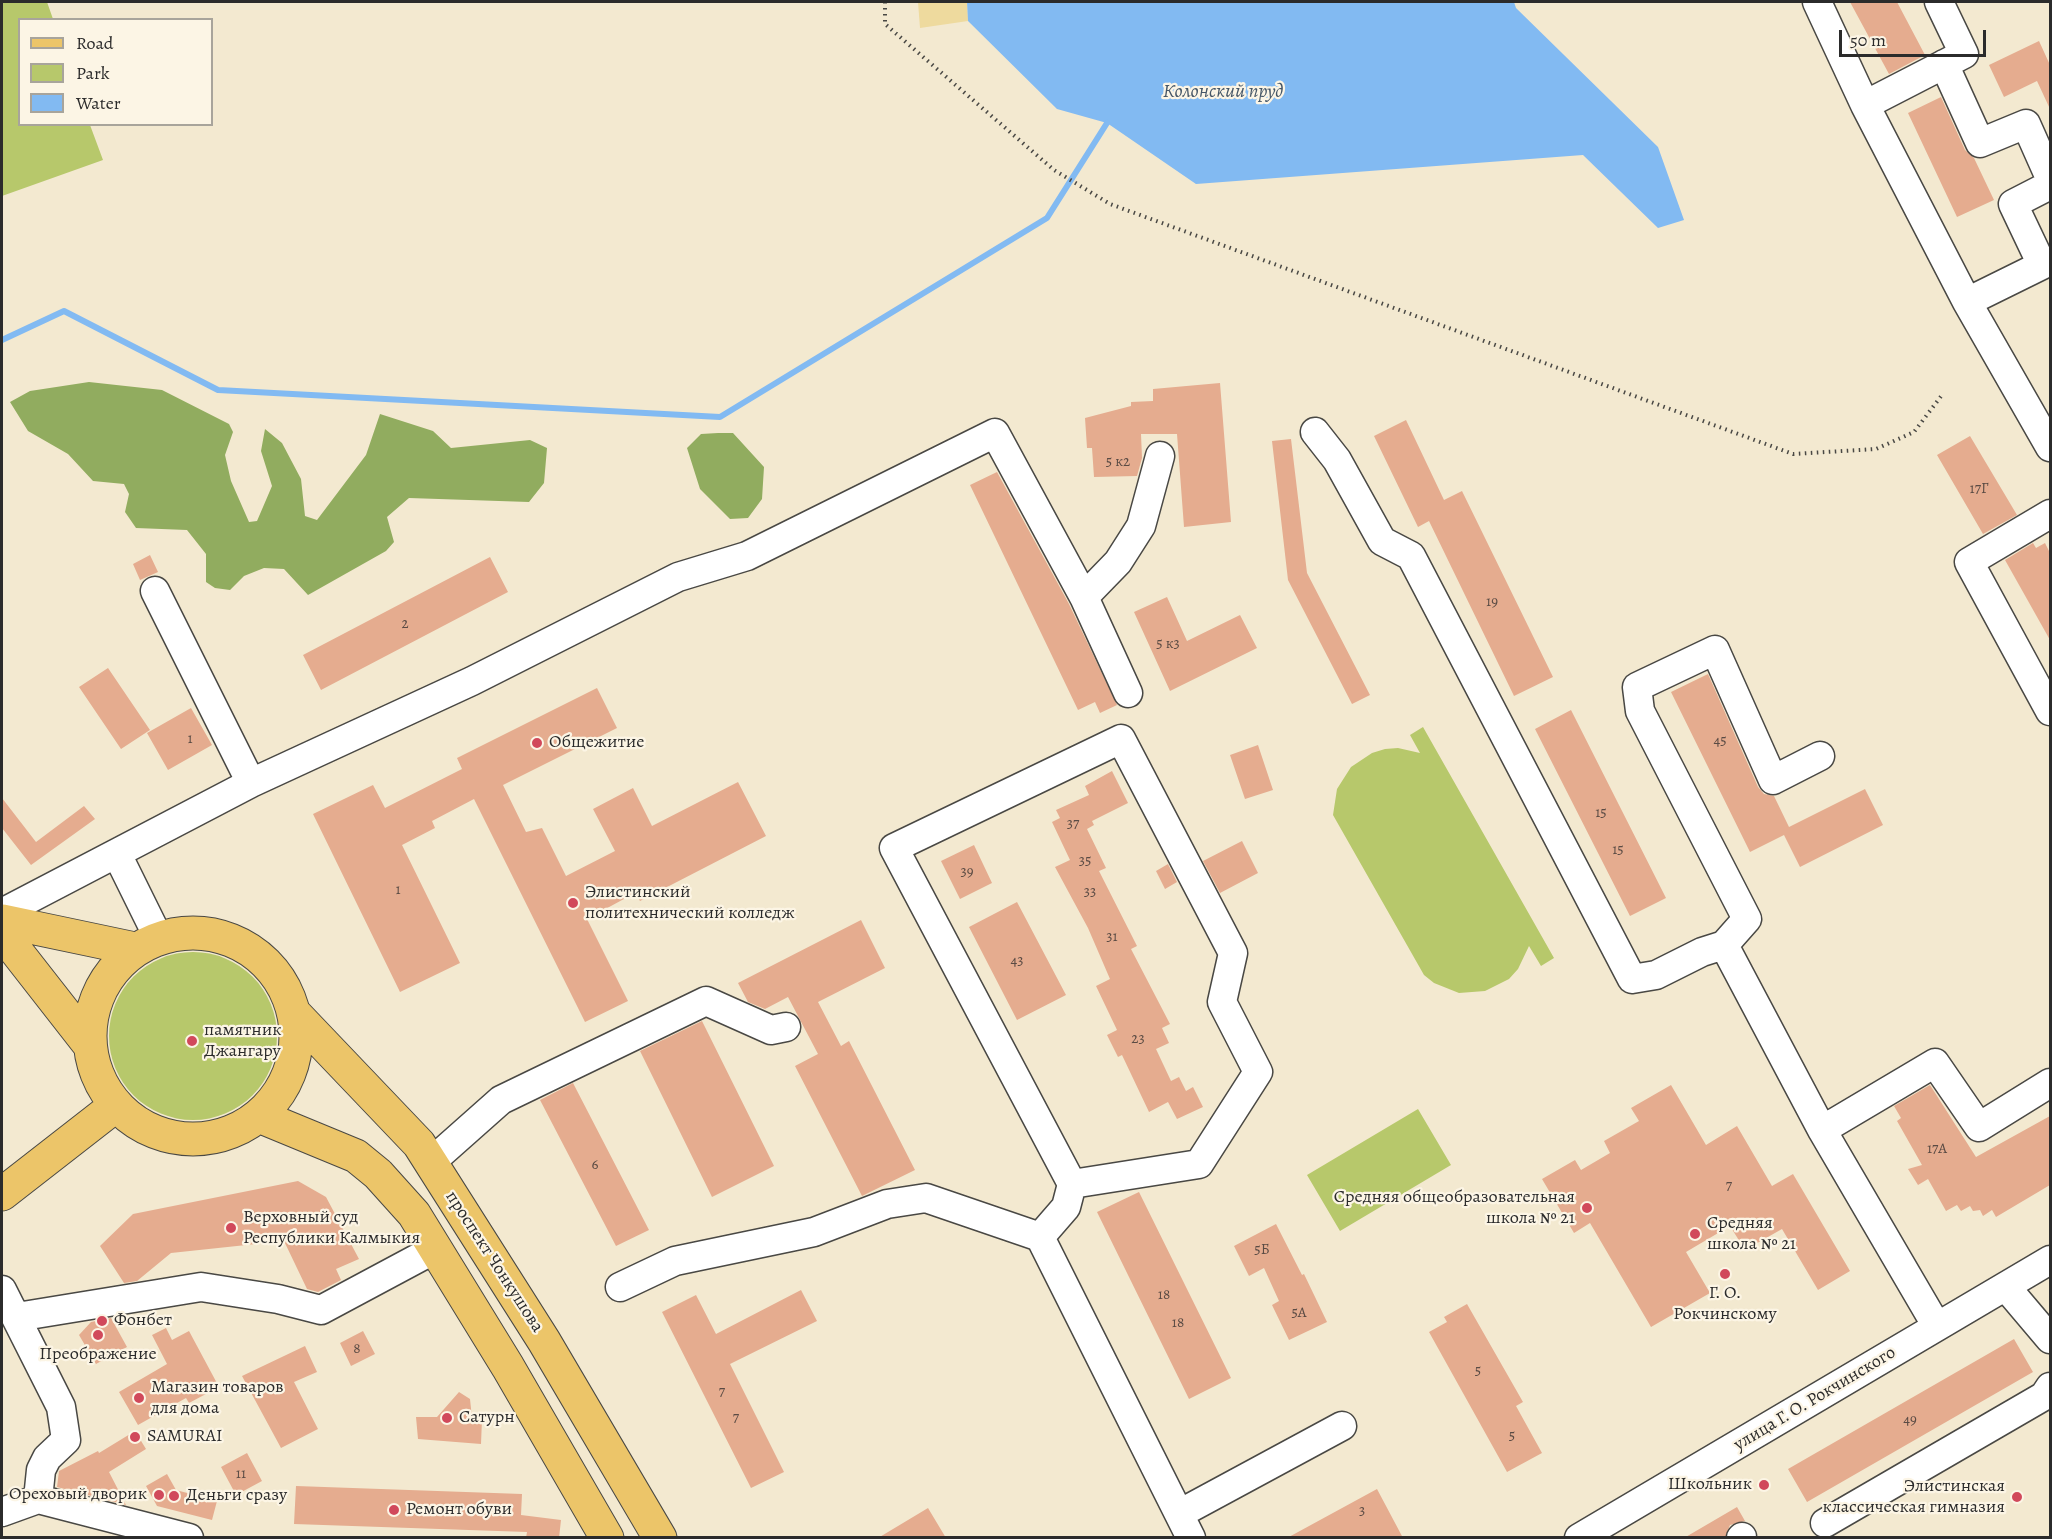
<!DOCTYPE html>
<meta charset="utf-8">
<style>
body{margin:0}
#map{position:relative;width:2052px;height:1539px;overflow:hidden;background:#f3e9d0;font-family:Alegreya,serif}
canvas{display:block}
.frame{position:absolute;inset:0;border:3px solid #2b2b2b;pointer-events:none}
.legend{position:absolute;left:18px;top:18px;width:195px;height:108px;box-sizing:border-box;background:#fcf5e5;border:2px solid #a8a49b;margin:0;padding:8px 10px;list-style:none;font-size:18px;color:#2b2b2b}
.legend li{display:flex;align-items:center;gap:12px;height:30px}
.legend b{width:30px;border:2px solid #a8a49b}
.scale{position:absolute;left:1839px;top:30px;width:147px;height:27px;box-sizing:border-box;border:3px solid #2b2b2b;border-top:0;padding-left:8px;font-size:18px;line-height:21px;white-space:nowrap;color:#2b2b2b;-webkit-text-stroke:4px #fcf5e5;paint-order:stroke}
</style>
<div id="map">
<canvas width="2052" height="1539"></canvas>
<div class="frame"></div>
<ul class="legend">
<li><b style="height:8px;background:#ecc569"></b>Road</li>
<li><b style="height:16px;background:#b7c86b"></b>Park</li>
<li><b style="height:16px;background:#82baf2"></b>Water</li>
</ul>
<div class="scale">50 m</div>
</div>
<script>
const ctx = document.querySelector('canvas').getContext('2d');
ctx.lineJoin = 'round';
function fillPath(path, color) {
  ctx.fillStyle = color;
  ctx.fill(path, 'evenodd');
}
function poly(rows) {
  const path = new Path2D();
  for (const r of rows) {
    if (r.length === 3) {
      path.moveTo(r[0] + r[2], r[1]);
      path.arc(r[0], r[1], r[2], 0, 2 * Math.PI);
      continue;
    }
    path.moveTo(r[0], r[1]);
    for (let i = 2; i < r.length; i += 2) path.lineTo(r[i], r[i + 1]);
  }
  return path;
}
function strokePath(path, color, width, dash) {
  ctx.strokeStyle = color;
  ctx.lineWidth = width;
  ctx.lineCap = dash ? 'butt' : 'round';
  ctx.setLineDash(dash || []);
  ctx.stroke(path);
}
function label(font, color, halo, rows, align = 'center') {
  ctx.font = font + ' Alegreya,serif';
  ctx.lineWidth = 4.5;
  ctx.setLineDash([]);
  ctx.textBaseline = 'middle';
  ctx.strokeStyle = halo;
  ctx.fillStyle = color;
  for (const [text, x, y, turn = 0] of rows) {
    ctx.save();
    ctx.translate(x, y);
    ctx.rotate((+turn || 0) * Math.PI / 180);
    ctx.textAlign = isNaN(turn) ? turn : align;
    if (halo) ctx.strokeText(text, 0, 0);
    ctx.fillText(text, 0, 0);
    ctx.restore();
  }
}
const green = poly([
 [2,2,47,2,53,19,20,20,20,124,90,125,103,160,2,196],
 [1423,727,1554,958,1541,966,1529,946,1518,969,1509,979,1485,991,1459,993,1434,983,1424,975,1333,815,1337,789,1351,767,1372,753,1385,749,1398,748,1420,753,1410,735],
 [193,1036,84],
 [1418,1109,1451,1165,1340,1231,1307,1175]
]);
const forest = poly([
 [89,382,162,390,229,424,233,432,225,455,231,481,249,522,257,521,272,486,261,451,265,429,282,443,301,479,305,516,317,520,366,455,380,414,433,431,451,448,530,440,547,448,544,483,529,502,409,498,387,517,394,542,386,551,308,595,284,569,264,568,244,576,230,590,215,588,206,582,206,554,187,530,136,528,125,512,129,494,124,484,93,481,68,454,28,431,10,402,30,391],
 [718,433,733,433,764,467,762,499,748,518,730,519,700,489,687,448,701,434]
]);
const sand = poly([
 [918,2,967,2,968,21,920,28]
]);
const water = poly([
 [967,2,1514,2,1516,8,1658,147,1684,220,1658,228,1583,155,1196,184,1107,123,1057,109,968,21]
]);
const stream = poly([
 [2,340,64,311,218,390,720,417,1047,218,1107,123]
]);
const building = poly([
 [1850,2,1897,2,1925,55,1889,74],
 [2039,41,2050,65,2050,109,2037,81,2004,97,1989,65],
 [1941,97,1965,150,1974,158,1994,200,1957,217,1908,113],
 [1220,383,1231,522,1184,527,1177,434,1141,434,1142,458,1137,476,1094,477,1092,448,1087,448,1085,418,1131,406,1131,402,1153,401,1153,389],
 [1406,420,1444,500,1462,491,1553,677,1514,696,1429,521,1418,527,1374,436],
 [1970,436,2017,515,1983,534,1937,455],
 [1291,439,1307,573,1370,695,1352,704,1288,580,1272,441],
 [997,472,1069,604,1117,705,1100,713,1095,702,1078,710,970,485],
 [2033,543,2036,548,2045,543,2050,553,2050,640,2005,560],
 [150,555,158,572,140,580,133,564],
 [490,557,508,592,321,690,303,655],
 [1167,597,1187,641,1240,615,1257,648,1170,691,1134,612],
 [108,668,150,730,121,749,79,687],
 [1708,674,1758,787,1764,794,1774,796,1789,827,1865,789,1883,825,1800,867,1784,835,1750,852,1671,692],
 [597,688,617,728,503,785,526,832,542,828,566,876,615,851,593,809,633,788,652,826,738,782,766,836,640,901,635,893,587,919,628,1001,585,1022,474,799,432,821,435,828,402,845,460,963,400,992,313,814,373,785,385,808,462,769,457,758],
 [191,708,212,745,168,770,147,733],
 [1571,710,1666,898,1630,916,1535,729],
 [1258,745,1273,790,1245,799,1230,755],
 [1112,771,1128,803,1092,821,1094,825,1087,829,1106,868,1099,871,1137,946,1131,949,1170,1024,1162,1028,1169,1043,1156,1049,1171,1081,1179,1077,1186,1091,1193,1087,1203,1107,1177,1119,1168,1102,1149,1112,1122,1055,1118,1057,1107,1035,1117,1030,1096,986,1110,979,1088,928,1055,867,1070,860,1052,822,1060,818,1056,810,1089,795,1085,786],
 [2,798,36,842,84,806,95,819,31,865,2,828],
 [1242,841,1258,873,1220,893,1203,861],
 [974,845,992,883,960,899,941,861],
 [1168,864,1177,882,1165,889,1156,871],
 [1017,902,1066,995,1017,1020,969,927],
 [861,920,885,968,818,1002,841,1046,849,1041,915,1170,862,1196,795,1066,818,1054,788,997,765,1009,748,1002,738,983],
 [702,1021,774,1166,712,1197,640,1051],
 [573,1083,649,1230,616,1246,540,1100],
 [1671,1085,1706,1145,1737,1126,1772,1186,1793,1174,1850,1271,1818,1290,1782,1229,1745,1250,1730,1226,1686,1252,1710,1293,1651,1327,1590,1223,1574,1233,1542,1179,1575,1160,1581,1170,1610,1153,1604,1141,1639,1121,1631,1108],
 [1930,1085,1976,1157,2050,1116,2050,1185,1996,1217,1992,1210,1983,1216,1980,1210,1973,1211,1970,1206,1961,1211,1957,1205,1946,1211,1928,1179,1918,1185,1908,1169,1922,1165,1897,1121,1901,1118,1894,1106],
 [298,1181,326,1197,359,1259,336,1269,341,1280,318,1292,307,1289,284,1241,171,1253,137,1281,124,1283,100,1246,133,1214],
 [1139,1192,1231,1378,1189,1399,1097,1212],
 [1276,1224,1302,1275,1304,1274,1327,1322,1289,1340,1272,1305,1279,1301,1264,1268,1249,1276,1234,1246],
 [801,1290,817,1321,730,1364,784,1472,751,1488,662,1312,696,1295,716,1334],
 [1467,1304,1523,1402,1516,1406,1542,1453,1507,1472,1429,1332,1447,1322,1444,1317],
 [111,1318,127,1347,96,1364,79,1335,91,1322],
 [166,1328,172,1340,189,1331,219,1387,189,1403,186,1398,138,1425,119,1392,167,1364,152,1335],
 [363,1331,375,1354,351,1366,340,1343],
 [2014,1339,2033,1372,1807,1502,1788,1469],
 [305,1346,317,1372,294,1382,318,1429,281,1448,242,1376],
 [459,1392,470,1399,472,1418,482,1419,481,1444,418,1439,416,1417,437,1417],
 [135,1431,146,1449,109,1472,126,1505,57,1487,59,1471,98,1451,99,1453],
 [247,1453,262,1481,236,1495,221,1467],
 [167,1474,176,1490,217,1501,212,1520,157,1506,146,1486],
 [296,1486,522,1494,521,1515,561,1520,559,1538,526,1538,527,1532,294,1524],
 [1377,1489,1403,1538,1287,1538],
 [1737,1507,1745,1521,1730,1525,1725,1538,1684,1538],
 [928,1508,946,1538,878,1538]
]);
const path = poly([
 [885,2,885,24,1054,170,1110,204,1793,454,1876,449,1914,432,1942,395]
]);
const minor = poly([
 [1817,2,1865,105,1967,302,2050,447],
 [1944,64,1980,143,2026,124,2050,178],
 [1865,105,1964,54,1939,2],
 [1967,302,2042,265,2013,204,2050,185],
 [1315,432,1337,460,1382,541,1411,556,1632,979,1656,975,1702,952,1724,945,1822,1130,1936,1325],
 [2050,514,1969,562,2050,711],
 [1084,597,1118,562,1141,526,1160,456],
 [251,783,472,681,678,577,747,556,995,433,1084,597,1128,693],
 [117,854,158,937],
 [2,913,251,783,155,591],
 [1724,945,1747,919,1640,711,1637,687,1715,650,1773,780,1820,756],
 [1822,1130,1935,1063,1979,1127,2050,1083],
 [430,1163,501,1100,706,1001,771,1030,786,1027],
 [1072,1184,1199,1164,1258,1072,1222,1002,1233,953,1121,739,894,848,1072,1184,1066,1207,1040,1237,1191,1538],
 [620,1287,675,1261,814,1232,887,1204,926,1198,1040,1237],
 [2006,1287,2050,1339],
 [2,1290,61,1407,66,1440,47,1458,41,1470,38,1499],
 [17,1317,201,1287,278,1299,321,1310,435,1249],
 [2,1512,38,1499,189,1538],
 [1179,1514,1342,1426],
 [1825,1523,2044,1396,2050,1387],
 [1579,1538,2050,1260],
 [1741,1538,1742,1537]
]);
const major = poly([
 [2,921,135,949],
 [193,1036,103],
 [2,933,88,1043],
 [294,1013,419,1144,544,1341,660,1538],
 [259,1116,356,1156,378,1174,414,1214,508,1367,607,1538],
 [2,1194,115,1106]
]);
const markers = [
 [537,743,6,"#d1495b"],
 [573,903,6,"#d1495b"],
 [192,1041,6,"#d1495b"],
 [1587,1208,6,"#d1495b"],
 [231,1228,6,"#d1495b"],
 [1695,1234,6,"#d1495b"],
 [1725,1274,6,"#d1495b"],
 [102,1321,6,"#d1495b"],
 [98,1335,6,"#d1495b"],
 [139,1398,6,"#d1495b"],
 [447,1418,6,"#d1495b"],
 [135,1437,6,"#d1495b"],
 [1764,1485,6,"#d1495b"],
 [159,1495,6,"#d1495b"],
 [174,1496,6,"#d1495b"],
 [2017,1497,6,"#d1495b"],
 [394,1510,6,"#d1495b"]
];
const numberNames = [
 ["5 к2",1118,462],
 ["17Г",1979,489],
 ["19",1492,602],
 ["2",405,624],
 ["5 к3",1168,644],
 ["1",190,739],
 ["45",1720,741],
 ["15",1601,813],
 ["37",1073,824],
 ["15",1618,850],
 ["35",1085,861],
 ["39",967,872],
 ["1",398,890],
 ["33",1090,892],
 ["31",1112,937],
 ["43",1017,961],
 ["23",1138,1039],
 ["17А",1937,1149],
 ["6",595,1165],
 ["7",1729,1186],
 ["5Б",1262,1250],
 ["18",1164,1295],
 ["5А",1299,1313],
 ["18",1178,1323],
 ["8",357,1349],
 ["5",1478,1371],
 ["7",722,1392],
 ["7",736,1418],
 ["49",1910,1420],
 ["5",1512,1436],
 ["11",241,1474],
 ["3",1362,1511]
];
const poiNames = [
 ["Общежитие",549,743],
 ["Элистинский",585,893],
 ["политехнический колледж",585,914],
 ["памятник",204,1031],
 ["Джангару",204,1052],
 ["Средняя общеобразовательная",1575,1198,"right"],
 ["школа № 21",1575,1219,"right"],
 ["Верховный суд",243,1218],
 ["Республики Калмыкия",243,1239],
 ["Средняя",1707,1224],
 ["школа № 21",1707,1245],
 ["Г. О.",1725,1294,"center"],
 ["Рокчинскому",1725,1315,"center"],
 ["Фонбет",114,1321],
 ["Преображение",98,1355,"center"],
 ["Магазин товаров",151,1388],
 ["для дома",151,1409],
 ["Сатурн",459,1418],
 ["SAMURAI",147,1437],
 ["Школьник",1752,1485,"right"],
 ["Элистинская",2005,1487,"right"],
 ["классическая гимназия",2005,1508,"right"],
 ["Ореховый дворик",147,1495,"right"],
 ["Деньги сразу",186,1496],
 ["Ремонт обуви",406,1510]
];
const streetNames = [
 ["проспект Чонкушова",494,1262,57],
 ["улица Г. О. Рокчинского",1815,1399,-31]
];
const waterNames = [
 ["Колонский пруд",1223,92]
];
fillPath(green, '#b7c86b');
fillPath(forest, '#91ac5f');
fillPath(sand, '#eeda9e');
fillPath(water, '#82baf2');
strokePath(stream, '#82baf2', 6);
fillPath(building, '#e5ac8f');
strokePath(minor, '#494844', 31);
strokePath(major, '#494844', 35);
strokePath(path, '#494844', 4, [1.5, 4.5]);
strokePath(minor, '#fff', 28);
strokePath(major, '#ecc569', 33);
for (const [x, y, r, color] of markers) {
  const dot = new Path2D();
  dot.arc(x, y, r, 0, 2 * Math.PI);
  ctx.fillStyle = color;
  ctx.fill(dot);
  strokePath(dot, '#fcf5e5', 2);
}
label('15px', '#5a4b44', null, numberNames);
label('18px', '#2b2b2b', '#fcf5e5', poiNames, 'left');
label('18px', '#2b2b2b', '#fcf5e5', streetNames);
label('italic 20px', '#455667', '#fcf5e5', waterNames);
</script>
